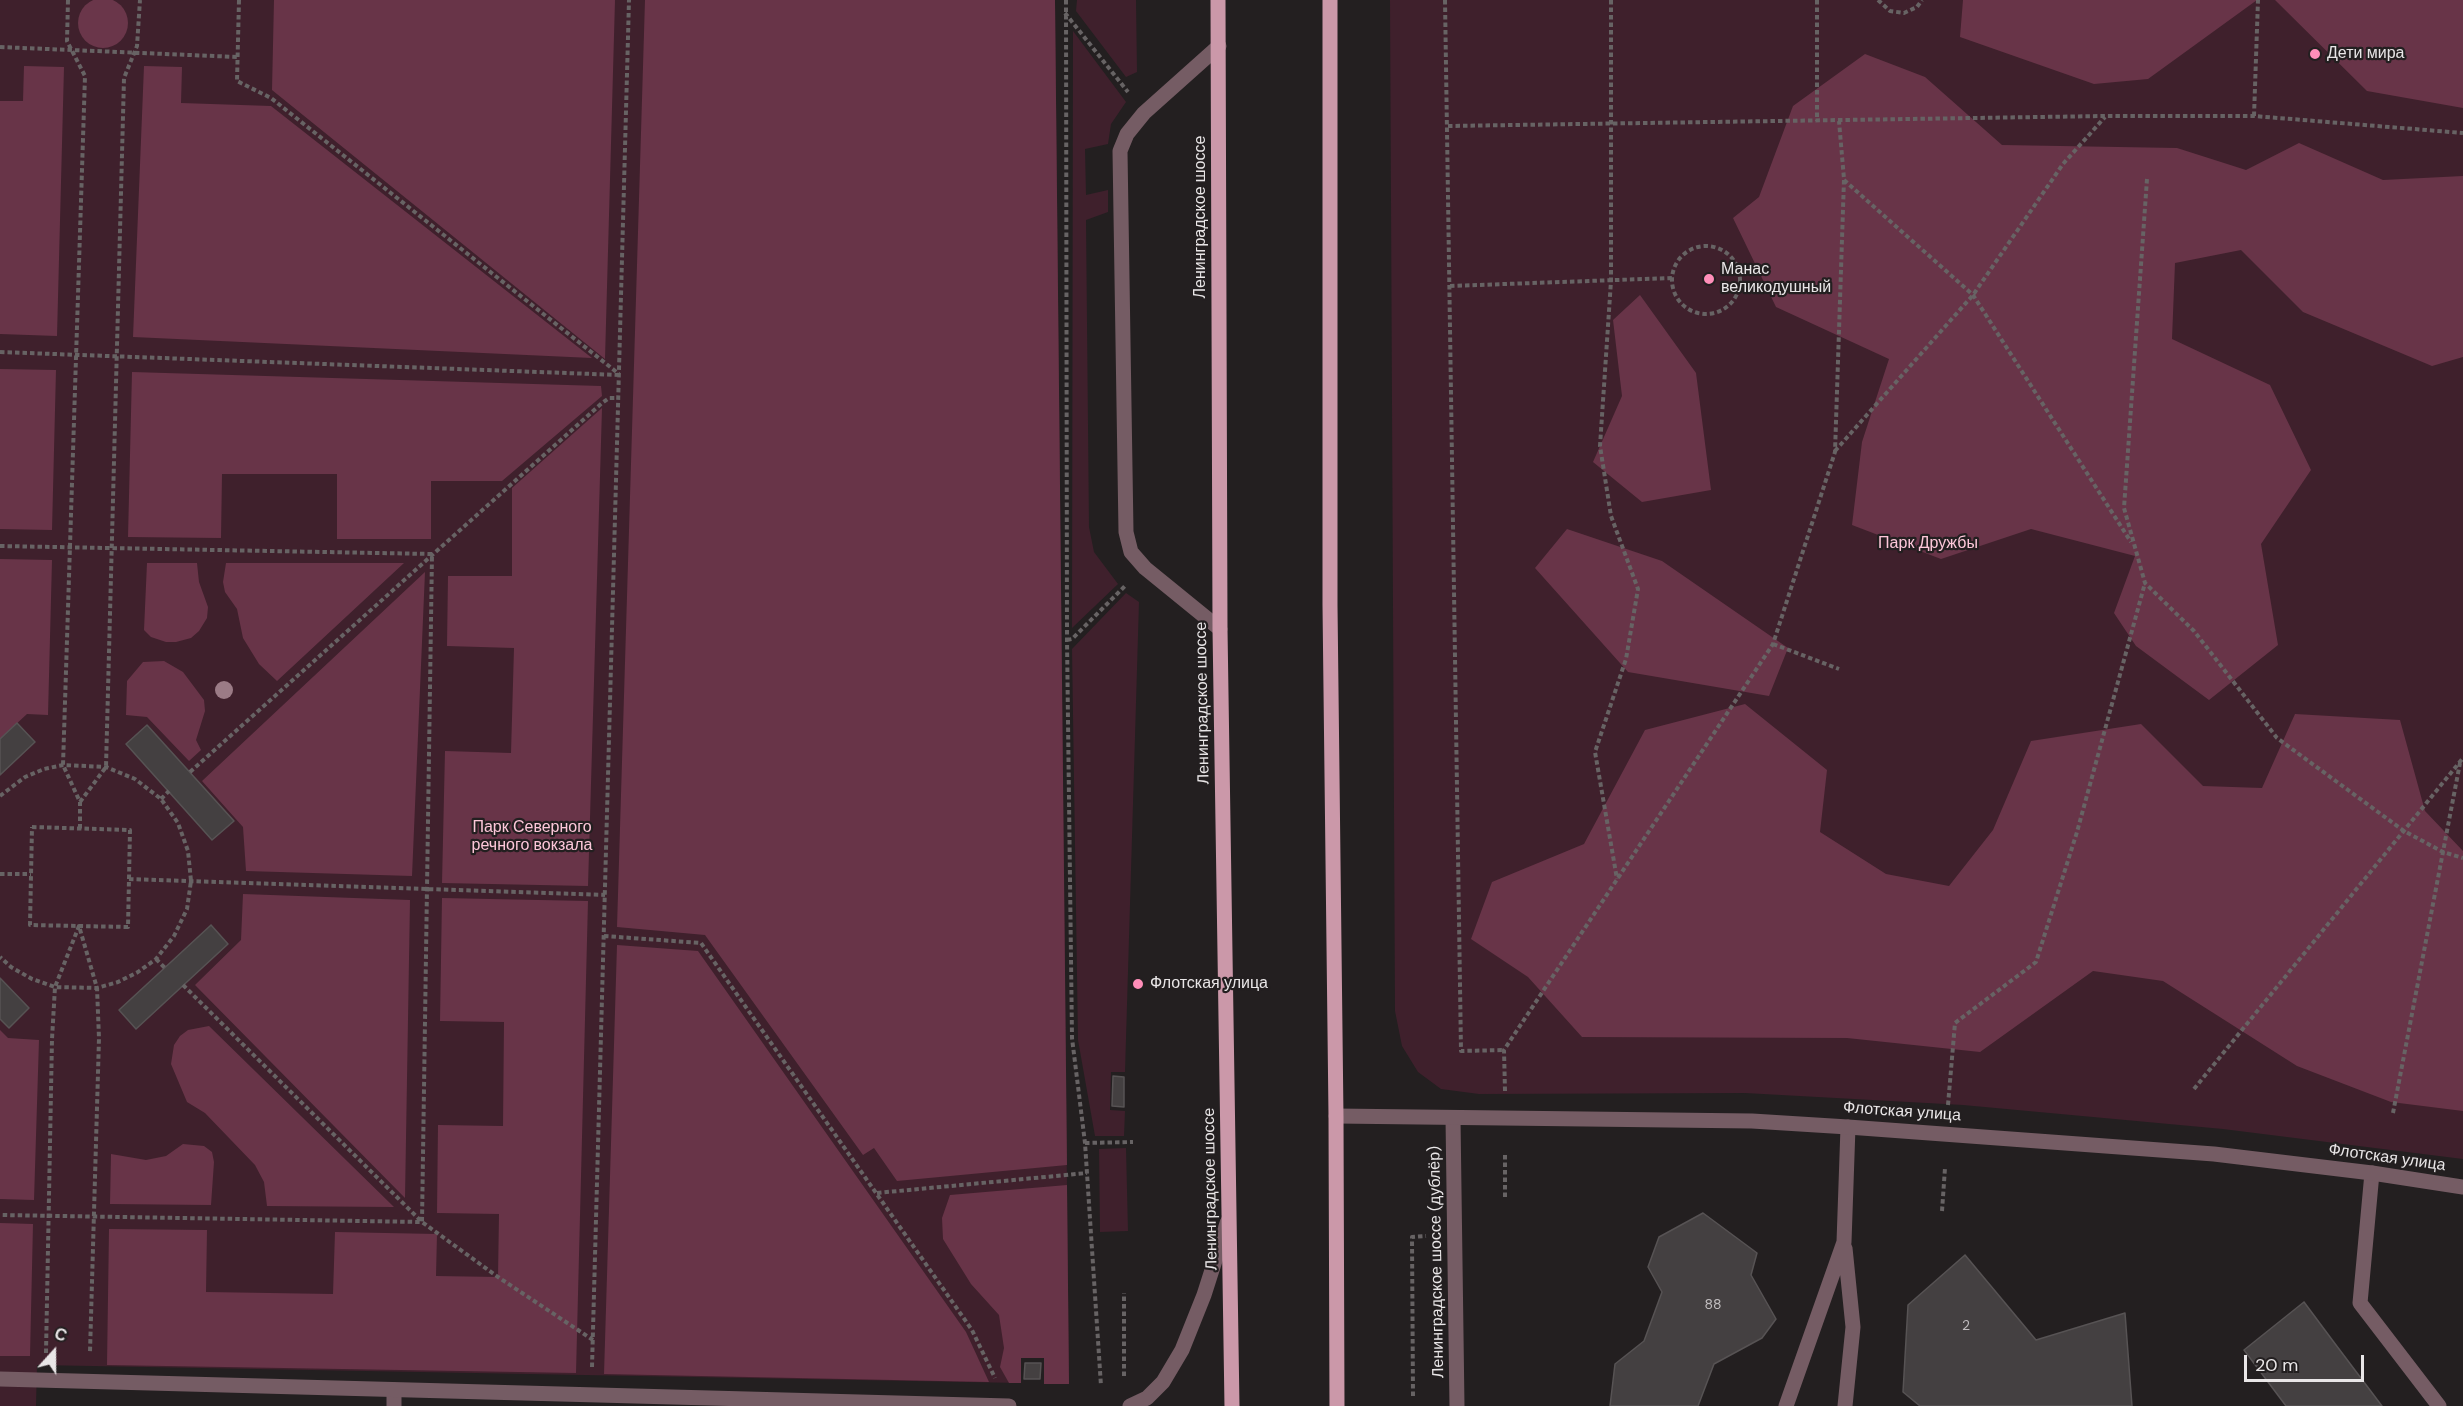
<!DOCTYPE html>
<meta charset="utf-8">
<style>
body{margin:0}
#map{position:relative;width:2463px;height:1406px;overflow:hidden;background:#231f20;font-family:"DM Sans",sans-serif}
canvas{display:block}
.north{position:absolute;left:24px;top:1322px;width:60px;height:60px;-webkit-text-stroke:4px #231f20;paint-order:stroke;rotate:21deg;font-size:16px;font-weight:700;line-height:24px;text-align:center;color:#e9e6e7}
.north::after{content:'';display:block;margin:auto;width:21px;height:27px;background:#e9e6e7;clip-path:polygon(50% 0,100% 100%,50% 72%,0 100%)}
.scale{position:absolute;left:2244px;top:1355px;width:120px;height:27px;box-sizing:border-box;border:3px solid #e9e6e7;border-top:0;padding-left:8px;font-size:18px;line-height:21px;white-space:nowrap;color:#e9e6e7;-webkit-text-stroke:4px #231f20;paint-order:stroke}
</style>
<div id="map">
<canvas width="2463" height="1406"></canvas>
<div class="north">С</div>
<div class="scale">20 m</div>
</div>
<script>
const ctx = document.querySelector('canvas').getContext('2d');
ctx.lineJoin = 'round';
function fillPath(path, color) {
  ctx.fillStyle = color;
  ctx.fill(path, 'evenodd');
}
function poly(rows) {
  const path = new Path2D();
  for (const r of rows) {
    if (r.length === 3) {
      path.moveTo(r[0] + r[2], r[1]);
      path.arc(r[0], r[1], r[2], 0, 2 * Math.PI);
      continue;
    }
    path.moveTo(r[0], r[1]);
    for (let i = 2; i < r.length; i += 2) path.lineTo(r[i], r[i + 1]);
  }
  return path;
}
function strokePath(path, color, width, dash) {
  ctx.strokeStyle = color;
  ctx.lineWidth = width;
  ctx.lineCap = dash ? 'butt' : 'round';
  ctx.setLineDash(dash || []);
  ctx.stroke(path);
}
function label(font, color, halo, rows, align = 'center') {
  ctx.font = font + ' "DM Sans",sans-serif';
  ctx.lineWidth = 4.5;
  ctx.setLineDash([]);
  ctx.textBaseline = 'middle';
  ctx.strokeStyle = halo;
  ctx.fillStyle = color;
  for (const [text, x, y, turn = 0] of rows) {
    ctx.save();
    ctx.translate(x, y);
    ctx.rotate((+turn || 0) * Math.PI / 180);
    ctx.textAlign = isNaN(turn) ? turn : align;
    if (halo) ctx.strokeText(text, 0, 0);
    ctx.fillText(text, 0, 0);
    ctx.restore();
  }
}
const green = poly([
 [0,0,1055,0,1069,1384,1044,1384,1044,1358,1021,1358,1021,1383,37,1365,36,1406,0,1406],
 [1077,0,1136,0,1137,72,1126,77,1076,11],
 [1390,0,2463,0,2463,1159,2223,1129,1963,1105,1745,1093,1479,1094,1441,1089,1418,1072,1402,1046,1395,1011],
 [1073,31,1126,102,1111,124,1108,144,1085,149,1086,195,1108,190,1108,212,1086,220,1089,527,1094,552,1118,584,1072,628],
 [1126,593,1139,602,1125,1072,1111,1072,1110,1110,1125,1111,1124,1136,1095,1136,1078,1040,1072,649],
 [1126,1148,1128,1231,1100,1232,1099,1149]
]);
const forest = poly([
 [274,0,615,0,605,359,272,90],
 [645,0,1055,0,1067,1165,897,1181,874,1148,863,1155,705,935,617,927],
 [1963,0,2257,0,2148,79,2094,84,1960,37],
 [2275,0,2463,0,2463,108,2367,91],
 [1865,54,1925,77,2002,145,2177,148,2246,170,2299,143,2383,180,2463,176,2463,357,2432,366,2303,312,2241,250,2175,263,2172,339,2270,385,2311,470,2261,544,2278,645,2209,700,2136,646,2114,613,2135,556,2031,529,1941,559,1852,525,1862,442,1889,359,1776,307,1733,218,1759,197,1793,106],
 [24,66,64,67,57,336,0,334,0,101,23,101],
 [144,66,182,67,181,103,271,106,592,358,133,337],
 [1640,295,1696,373,1711,490,1642,502,1593,462,1622,396,1613,320],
 [0,369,56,370,52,530,0,529],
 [132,372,601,386,602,396,502,481,431,481,431,539,337,539,337,474,222,474,221,538,128,537],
 [602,408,588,886,442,883,445,751,511,753,514,648,447,646,448,576,512,576,512,488],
 [1567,529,1662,561,1788,648,1769,696,1628,672,1535,568],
 [0,559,52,560,48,715,27,714,0,739],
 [147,563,197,563,199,582,208,607,207,618,199,631,191,638,176,642,166,642,151,637,144,630],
 [226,563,404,563,277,681,259,664,243,638,237,609,225,592,223,582],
 [425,572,412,876,246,871,243,827,202,781],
 [164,661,183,672,204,700,205,711,196,740,201,750,189,761,147,717,126,715,127,681,143,662],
 [1745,704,1827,770,1820,832,1886,874,1949,886,1993,830,2031,741,2141,724,2203,786,2262,788,2295,714,2400,720,2425,811,2463,851,2463,1111,2391,1102,2297,1066,2163,981,2093,971,1980,1052,1847,1038,1582,1037,1528,977,1471,939,1492,882,1584,844,1645,730],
 [243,894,410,900,405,1198,195,985,241,940],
 [442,898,588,901,576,1373,107,1365,109,1229,207,1230,206,1292,333,1294,335,1232,437,1234,436,1276,498,1277,499,1214,437,1213,438,1125,503,1126,504,1022,440,1021],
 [617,945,698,951,966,1332,989,1382,604,1374],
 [209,1026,394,1207,267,1206,264,1182,255,1165,205,1113,187,1102,171,1064,174,1045,180,1036,188,1030],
 [0,1030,8,1038,39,1040,34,1200,0,1199],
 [183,1144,204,1146,212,1152,214,1162,211,1205,110,1204,111,1154,146,1160,166,1156],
 [1067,1185,1069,1384,1044,1384,1044,1358,1021,1358,1021,1383,1009,1383,1000,1367,1004,1348,999,1315,971,1284,943,1239,942,1218,950,1195],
 [0,1223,33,1224,30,1356,0,1356]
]);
const water = poly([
 [103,23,25]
]);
const building = poly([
 [17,723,35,742,0,775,0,739,17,723],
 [147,725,234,821,212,840,126,744,147,725],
 [211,925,228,944,136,1029,119,1010,211,925],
 [0,978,29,1008,9,1028,0,1019,0,978],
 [1113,1076,1124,1077,1124,1107,1112,1106,1113,1076],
 [1703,1213,1757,1253,1751,1275,1776,1319,1762,1338,1714,1364,1698,1406,1610,1406,1615,1364,1644,1341,1662,1292,1648,1267,1659,1237,1703,1213],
 [1965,1255,2036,1340,2125,1313,2132,1406,1920,1406,1903,1392,1908,1305,1965,1255],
 [2304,1302,2333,1341,2382,1406,2286,1406,2244,1350,2304,1302],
 [1025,1363,1041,1363,1040,1379,1024,1379,1025,1363]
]);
const path = poly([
 [68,0,67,41,85,76,63,765,80,802,80,829],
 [239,0,237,81,271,98,619,374],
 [1066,0,1067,640,1072,1038,1085,1143,1101,1386],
 [1445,0,1461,1051,1504,1050],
 [1611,0,1611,281,1600,446,1611,516,1638,589,1626,659,1595,752,1617,879],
 [1817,0,1817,121],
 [1878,0,1890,11,1904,13,1917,7,1922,0],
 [1065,13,1128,92],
 [0,47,237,57],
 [2254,116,2258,0],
 [1448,126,2105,116,2254,116,2463,133],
 [2147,179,2124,508,2145,583,2194,631,2277,738,2404,831,2443,852,2463,858],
 [1844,180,1973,295,2131,542],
 [1706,280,34],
 [1450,286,1672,278],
 [0,352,620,375],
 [1835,451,1973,295,2063,164,2105,117],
 [0,546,432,554,422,1222,0,1215],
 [1067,640,1072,639,1125,586],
 [1773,644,1839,669],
 [190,772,602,403,609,398,618,398],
 [0,796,25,777,44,769,63,765,106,767,135,779,161,799,178,823,188,851,191,881,187,909,174,936,156,959,138,972,118,982,97,988,55,987,32,979,11,967,0,957],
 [161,799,169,791],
 [80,802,106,767,124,78,137,46,140,0],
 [32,827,130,830,128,927,30,925,32,827],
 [0,874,31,874],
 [129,879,605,895],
 [604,936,701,943,972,1330,995,1378],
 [156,959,165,968],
 [183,985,422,1222,498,1277,593,1340],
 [2194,1089,2463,758],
 [1505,1091,1504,1050,1773,644,1835,452,1844,179,1839,121],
 [1948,1105,1955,1023,2036,962,2077,832,2145,583],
 [2393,1113,2460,763],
 [1085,1143,1133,1142],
 [877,1193,1087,1173],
 [1505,1197,1505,1155],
 [1942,1211,1945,1168],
 [46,1353,52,1039,55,987,79,926,97,988,99,1038,90,1352],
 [592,1367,629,0],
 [1124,1376,1124,1293],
 [1413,1396,1412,1237,1426,1236]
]);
const service = poly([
 [1219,46,1144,113,1127,134,1120,151,1126,532,1131,552,1145,568,1220,629],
 [2372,1173,2360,1303,2439,1406],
 [394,1406,394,1390],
 [1786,1406,1844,1242,1848,1127],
 [1845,1406,1853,1327,1845,1248]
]);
const minor = poly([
 [1453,1118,1457,1406],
 [0,1379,1009,1406],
 [1130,1406,1147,1398,1163,1382,1182,1350,1204,1295,1228,1220]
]);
const tertiary = poly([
 [1336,1116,1752,1121,1848,1127,2214,1154,2372,1173,2463,1187]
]);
const primary = poly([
 [1218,0,1220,629,1232,1406],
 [1330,0,1330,605,1336,1116,1337,1406]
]);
const trees = [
 [224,690]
];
const markers = [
 [2315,54,6,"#ff8eb9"],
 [1709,279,6,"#ff8eb9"],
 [1138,984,6,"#ff8eb9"]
];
const numberNames = [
 ["88",1713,1305],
 ["2",1966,1326]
];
const poiNames = [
 ["Дети мира",2327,54],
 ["Манас",1721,270],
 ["великодушный",1721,288],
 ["Флотская улица",1150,984]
];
const streetNames = [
 ["Ленинградское шоссе",1201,217,-90],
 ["Ленинградское шоссе",1203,703,-91],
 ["Флотская улица",1902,1112,4],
 ["Флотская улица",2387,1158,8],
 ["Ленинградское шоссе",1211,1189,-91],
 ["Ленинградское шоссе (дублёр)",1437,1262,-91]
];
const parkNames = [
 ["Парк Дружбы",1928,544],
 ["Парк Северного",532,828],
 ["речного вокзала",532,846]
];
fillPath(green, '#3f202c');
fillPath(forest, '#683448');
fillPath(water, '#6a364a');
fillPath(building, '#444041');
strokePath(building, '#575354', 1.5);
strokePath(path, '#676364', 4, [4.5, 3]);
strokePath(service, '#755c64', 15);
strokePath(minor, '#755c64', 15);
strokePath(tertiary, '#755c64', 15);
strokePath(primary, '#cb98a9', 15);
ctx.fillStyle = '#9b7b86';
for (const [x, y] of trees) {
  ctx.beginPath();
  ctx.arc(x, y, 9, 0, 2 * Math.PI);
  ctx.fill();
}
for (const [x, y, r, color] of markers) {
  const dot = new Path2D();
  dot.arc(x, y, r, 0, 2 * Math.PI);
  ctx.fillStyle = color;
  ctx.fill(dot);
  strokePath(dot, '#231f20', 2);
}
label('14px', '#c0bcbe', null, numberNames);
label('16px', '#e9e6e7', '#231f20', poiNames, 'left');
label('16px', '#e9e6e7', '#231f20', streetNames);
label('16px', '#fdc7d9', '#231f20', parkNames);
</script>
